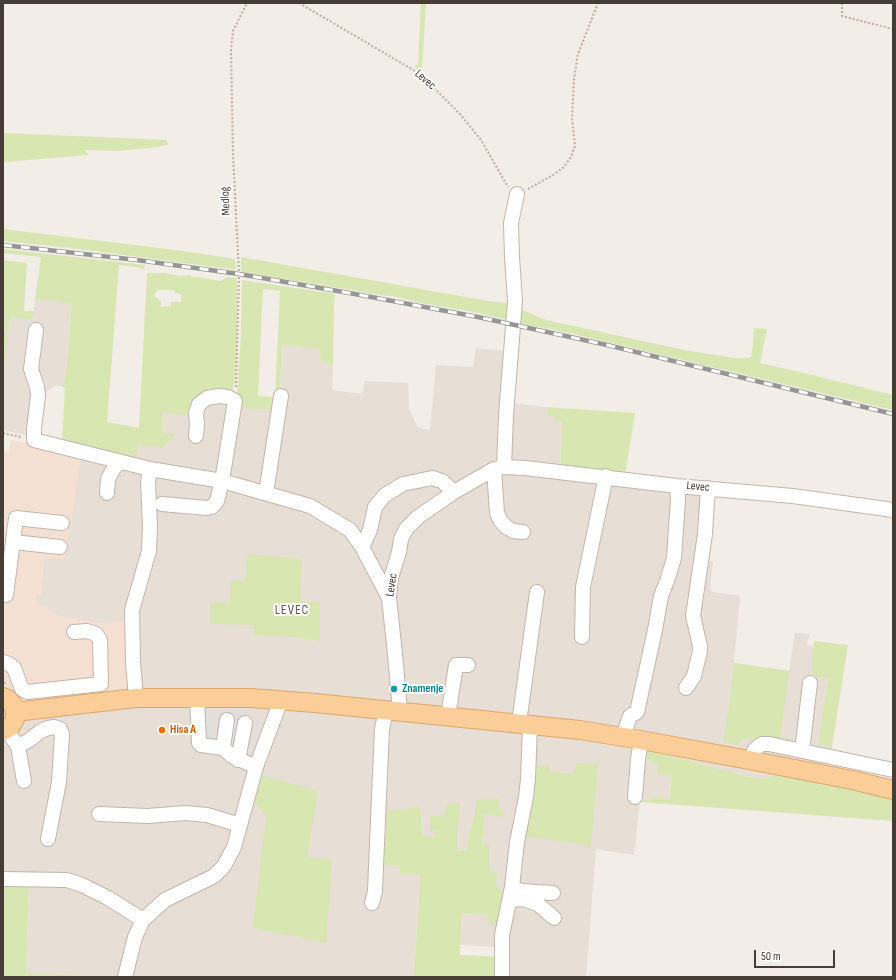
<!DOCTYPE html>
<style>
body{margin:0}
#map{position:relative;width:896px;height:980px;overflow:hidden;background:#f3ede7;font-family:"Sofia Sans Condensed",sans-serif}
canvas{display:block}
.frame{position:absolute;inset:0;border:4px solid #463d36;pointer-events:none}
.scale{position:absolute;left:754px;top:950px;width:81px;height:18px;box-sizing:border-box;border:2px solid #463d36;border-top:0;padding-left:5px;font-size:12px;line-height:14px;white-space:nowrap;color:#463d36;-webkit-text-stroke:3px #fff;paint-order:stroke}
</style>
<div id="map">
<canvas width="896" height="980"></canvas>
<div class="frame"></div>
<div class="scale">50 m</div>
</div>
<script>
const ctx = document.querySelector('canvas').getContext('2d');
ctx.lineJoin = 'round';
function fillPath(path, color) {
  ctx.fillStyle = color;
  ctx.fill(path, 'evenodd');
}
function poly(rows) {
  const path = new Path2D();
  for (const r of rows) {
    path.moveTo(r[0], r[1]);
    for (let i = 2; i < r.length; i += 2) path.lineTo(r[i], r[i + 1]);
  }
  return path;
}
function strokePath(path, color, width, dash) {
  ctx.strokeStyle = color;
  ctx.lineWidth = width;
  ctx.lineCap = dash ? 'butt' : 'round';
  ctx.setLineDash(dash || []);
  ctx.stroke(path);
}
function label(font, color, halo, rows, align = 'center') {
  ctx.font = font + ' "Sofia Sans Condensed",sans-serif';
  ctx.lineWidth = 4;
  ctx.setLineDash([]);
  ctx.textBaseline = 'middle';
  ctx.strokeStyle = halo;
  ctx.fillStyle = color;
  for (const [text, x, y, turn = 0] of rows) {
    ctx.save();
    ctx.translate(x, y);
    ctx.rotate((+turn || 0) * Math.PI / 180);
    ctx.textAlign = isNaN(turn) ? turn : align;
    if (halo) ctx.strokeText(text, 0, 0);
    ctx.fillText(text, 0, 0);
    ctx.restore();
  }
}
const residential = poly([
 [35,299,72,303,65,380,61,386,55,386,43,394,40,435,44,439,3,430,3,372,10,317,32,320],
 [282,345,321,349,321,361,333,366,332,390,362,394,365,381,408,383,409,408,417,426,423,429,430,429,436,365,473,367,476,348,505,351,510,403,547,407,548,415,555,416,562,421,560,467,711,496,706,560,713,562,710,589,712,592,740,596,734,663,789,671,795,633,809,634,807,645,814,646,811,671,813,676,828,679,819,745,825,744,828,746,822,781,778,775,761,779,737,774,660,753,657,763,658,769,672,776,669,799,654,797,647,799,640,802,634,855,596,849,586,977,499,977,499,947,460,945,462,913,489,915,502,887,496,887,489,871,489,849,482,845,485,814,474,812,471,829,469,831,467,849,457,851,435,837,423,837,420,807,380,864,400,866,400,874,420,875,414,977,92,977,91,976,26,973,29,883,3,882,3,684,7,692,103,624,62,617,36,603,36,595,41,595,44,558,64,558,81,455,138,445,159,446,162,433,163,413,199,396,275,409,280,388]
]);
const commercial = poly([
 [11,440,81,455,72,517,64,559,44,559,41,595,36,595,36,603,62,617,97,623,130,621,133,694,26,702,20,700,7,692,3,684,3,451,9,452]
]);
const green = poly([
 [421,3,426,3,422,72,414,66,418,64],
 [3,133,167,140,168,145,150,148,117,151,84,150,89,155,3,162],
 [3,229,191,252,235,259,236,270,79,249,3,241],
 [3,249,145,265,144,269,135,267,119,265,107,422,139,428,147,273,165,273,179,276,190,275,192,277,199,277,220,281,223,280,227,277,237,278,237,343,235,379,232,394,222,392,191,416,163,413,162,433,176,434,161,449,159,447,138,445,135,463,62,443,65,388,61,386,65,380,72,303,35,299,41,257,3,253],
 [157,290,174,290,175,293,181,294,181,302,171,302,171,306,161,307,161,301,154,296],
 [241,257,494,302,510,303,512,321,474,312,420,303,392,296,387,296,241,272],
 [3,260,27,263,24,311,34,311,32,320,10,317,3,372],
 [242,280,335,294,334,301,333,366,321,361,320,349,282,345,280,388,278,392,275,409,256,409,236,407,241,334],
 [263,289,280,291,275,397,258,396],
 [518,308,546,320,684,350,734,358,749,358,752,356,754,328,767,329,760,363,804,373,893,395,893,410,569,333,517,323],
 [547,407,635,413,625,475,560,467,562,421,555,420,555,416,548,416],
 [248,554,302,559,300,602,320,602,320,641,292,637,254,635,254,625,210,624,210,602,230,603,231,581,245,581],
 [814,641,848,645,831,753,827,752,828,746,826,745,818,745,828,679,813,676,811,670],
 [734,663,789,671,780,742,749,739,742,739,737,745,723,742,729,708],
 [653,751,737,774,761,779,778,775,822,781,893,797,893,821,640,802,647,799,654,797,669,799,672,776,657,773,657,763,650,762,647,757,647,752],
 [577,763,598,764,591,846,523,836,532,765,550,766,550,772,573,774],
 [261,775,318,791,307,857,332,860,326,943,253,928,266,816,251,799],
 [499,798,498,808,505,813,504,817,485,814,482,844,489,845,489,871,497,873,496,887,502,887,499,924,489,924,488,915,462,913,460,945,460,955,499,957,499,977,414,977,420,875,400,874,400,866,379,864,382,812,420,807,423,837,435,837,435,831,430,830,430,815,444,817,447,804,460,803,457,832,457,851,467,849,469,831,471,829,477,800],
 [3,882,29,883,26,973,92,976,92,977,3,977]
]);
const parking = poly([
 [205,710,252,713,259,721,248,759,204,741]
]);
const path = poly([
 [299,3,420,74,460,114,481,140,508,187],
 [842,3,842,16,893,29],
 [528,189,553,175,564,167,571,157,575,146,572,119,574,79,578,54,598,3],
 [236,387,239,274,233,154,231,50,233,31,247,3],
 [3,433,21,437],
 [3,678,5,684]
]);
const minor = poly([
 [36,330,31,369,37,387,38,395,34,429,34,440,150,469,222,481,310,506,350,530,362,547,389,598],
 [504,467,506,415,515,301,512,257,511,223,517,194],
 [494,469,497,513,500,520,505,526,513,531,523,532],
 [107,493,108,479,114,468,119,463],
 [266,493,281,396],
 [162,504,207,508,212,507,217,501,222,481,235,401,228,397,219,396,207,398,199,404,196,413,197,424,196,436],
 [13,542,60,547],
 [362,547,370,530,375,507,385,495,403,484,432,478,442,481,454,492],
 [3,595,6,595,16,518,62,523],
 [582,637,583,587,606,476],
 [3,662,9,664,14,668,22,689,27,692,101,684,100,640,96,634,87,631,74,632],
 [686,688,694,676,700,651,700,646,693,616,705,534,708,488],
 [197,697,199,743,201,745,223,748,232,756,256,767],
 [136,698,133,662,132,610,149,551,150,526,148,481,150,469],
 [400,711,395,654,389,598,391,578,399,552,401,539,406,529,418,517,454,492,494,469,504,467,525,468,677,486,793,496,893,510],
 [448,716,456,665,468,665],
 [519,723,537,592],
 [6,730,18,746,28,741,41,731,48,728,54,727,60,729,62,734,59,782,48,839],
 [623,737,630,716,637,712,655,630,661,596,667,581,674,558,678,499,677,486],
 [18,746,24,781],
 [223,748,227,720],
 [802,751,810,683],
 [238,760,245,723],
 [749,760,755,749,762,744,769,744,893,770],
 [635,797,638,759,641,740],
 [99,814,148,816,185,813,207,815,240,825],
 [3,879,67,880,82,885,108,898,143,920],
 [514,888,522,891,553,893],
 [510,900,523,899,538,904,554,918],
 [372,903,375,891,376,866,382,729,386,710],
 [125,977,135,937,143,920,165,900,214,876,224,866,234,847,256,767,281,700],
 [502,977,502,935,512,887,517,842,526,797,528,779,530,725]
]);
const major = poly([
 [3,697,8,699,13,705,15,712,15,719,11,726,3,731],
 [15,712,136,698,251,698,315,703,580,730,641,740,749,760,852,780,893,790]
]);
const rail = poly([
 [3,245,137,260,239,274,355,294,478,317,607,345,893,414]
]);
const markers = [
 [394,689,4,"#0f9aa8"],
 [162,730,4,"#e8710a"]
];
const streetNames = [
 ["Levec",425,80,41],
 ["Medlog",226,201,-93],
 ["Levec",698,487,5],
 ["Levec",392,585,-82]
];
const cultureNames = [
 ["Znamenje",402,689]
];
const foodNames = [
 ["Hisa A",170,730]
];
const quarterNames = [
 ["LEVEC",292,610]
];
fillPath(residential, '#e7ded5');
fillPath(commercial, '#f4e0d3');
fillPath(green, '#d8e6b1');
fillPath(parking, '#e1dedc');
strokePath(minor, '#c1b6ad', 16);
strokePath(major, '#e0a668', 20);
strokePath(path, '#c0ac9b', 2, [2, 2]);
strokePath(minor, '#fff', 14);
strokePath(major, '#fbcd98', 18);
strokePath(rail, '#969696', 4.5);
strokePath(rail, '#fff', 3, [9]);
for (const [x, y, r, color] of markers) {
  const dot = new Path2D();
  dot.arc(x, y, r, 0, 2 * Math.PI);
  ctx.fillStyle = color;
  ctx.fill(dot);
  strokePath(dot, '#fff', 1.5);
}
label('12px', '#463d36', '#fff', streetNames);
label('bold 12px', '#0d838f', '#fff', cultureNames, 'left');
label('bold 12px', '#c56008', '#fff', foodNames, 'left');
ctx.letterSpacing = '1px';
label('14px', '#68594e', '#fff', quarterNames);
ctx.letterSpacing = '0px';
</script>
